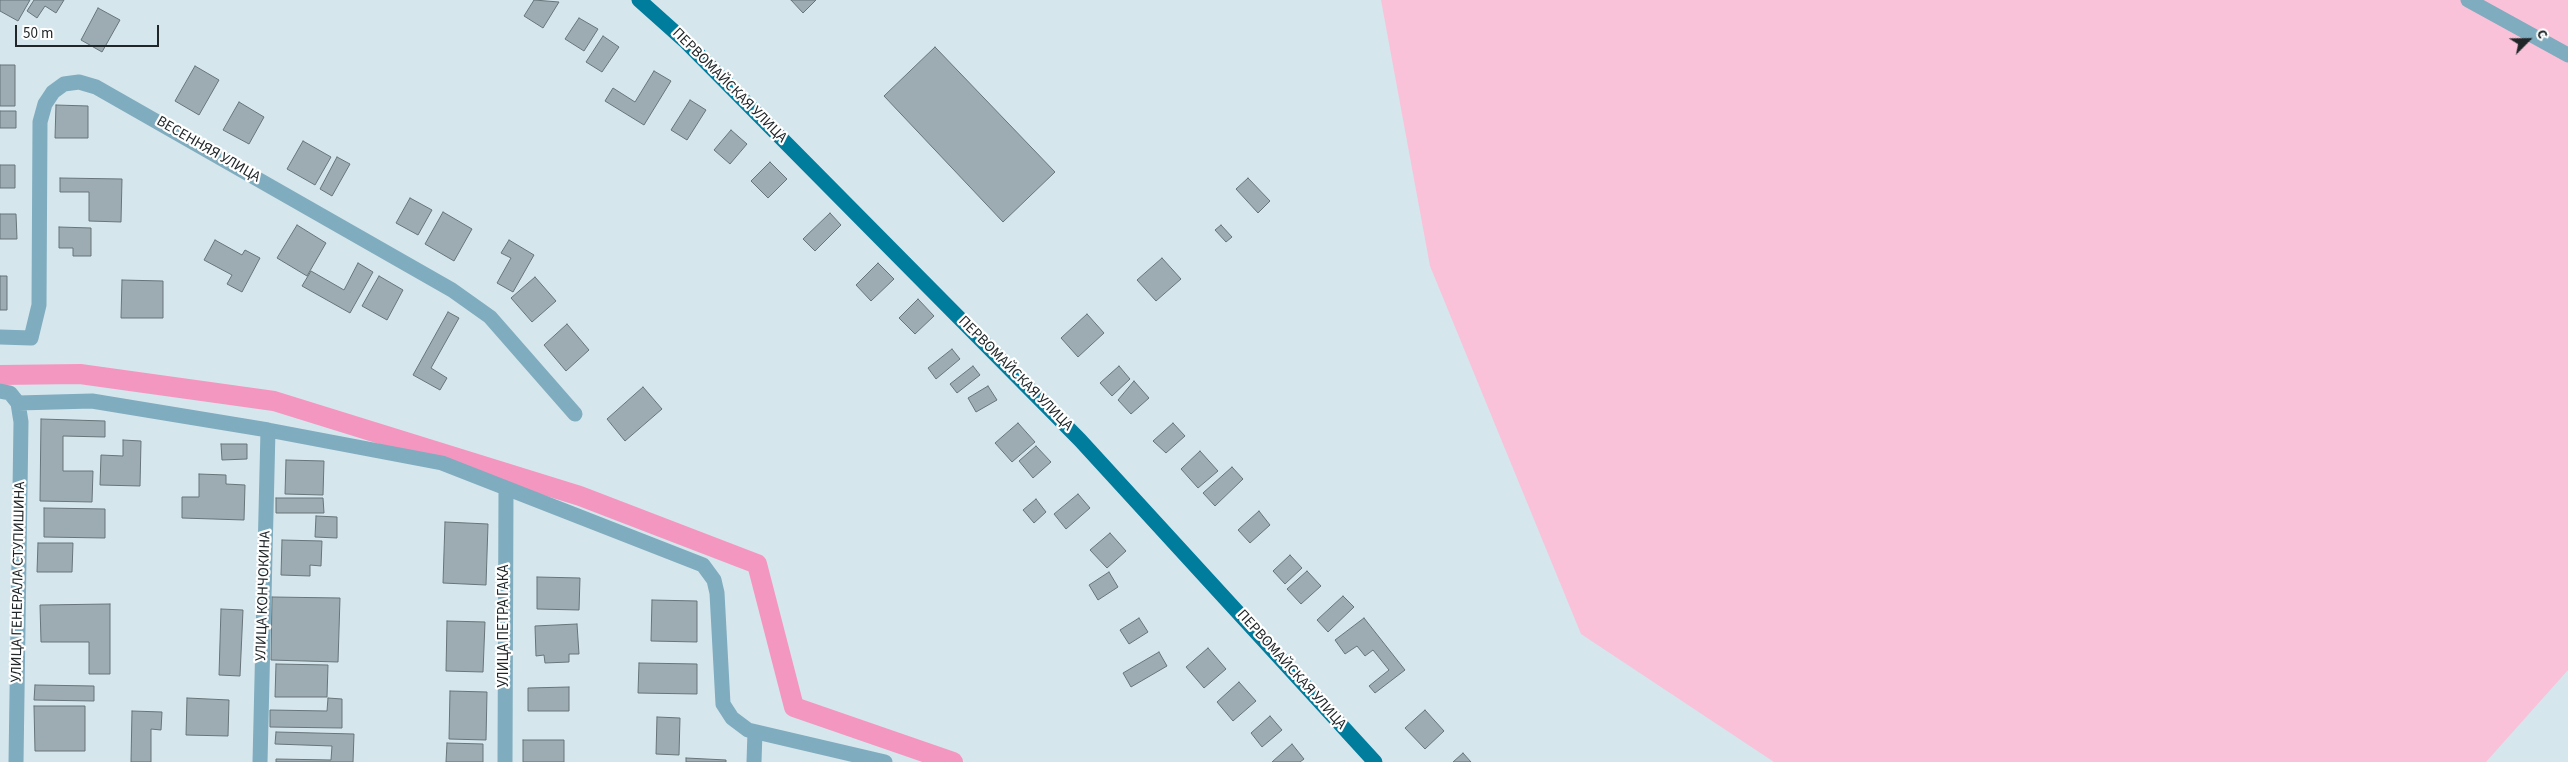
<!DOCTYPE html>
<meta charset="utf-8">
<style>
body{margin:0}
#map{position:relative;width:2568px;height:762px;overflow:hidden;background:#d6e6ed;font-family:"Source Sans 3",sans-serif}
canvas{display:block}
.north{position:absolute;left:2503px;top:15px;width:50px;height:50px;-webkit-text-stroke:4px #fff;paint-order:stroke;rotate:67deg;font-size:14px;font-weight:700;line-height:20px;text-align:center;color:#212729}
.north::after{content:'';display:block;margin:auto;width:18px;height:22px;background:#212729;clip-path:polygon(50% 0,100% 100%,50% 72%,0 100%)}
.scale{position:absolute;left:15px;top:25px;width:144px;height:22px;box-sizing:border-box;border:2px solid #212729;border-top:0;padding-left:6px;font-size:15px;line-height:18px;white-space:nowrap;color:#212729;-webkit-text-stroke:4px #fff;paint-order:stroke}
</style>
<div id="map">
<canvas width="2568" height="762"></canvas>
<div class="north">С</div>
<div class="scale">50 m</div>
</div>
<script>
const ctx = document.querySelector('canvas').getContext('2d');
ctx.lineJoin = 'round';
function fillPath(path, color) {
  ctx.fillStyle = color;
  ctx.fill(path, 'evenodd');
}
function poly(rows) {
  const path = new Path2D();
  for (const r of rows) {
    path.moveTo(r[0], r[1]);
    for (let i = 2; i < r.length; i += 2) path.lineTo(r[i], r[i + 1]);
  }
  return path;
}
function strokePath(path, color, width, dash) {
  ctx.strokeStyle = color;
  ctx.lineWidth = width;
  ctx.lineCap = dash ? 'butt' : 'round';
  ctx.setLineDash(dash || []);
  ctx.stroke(path);
}
function label(font, color, halo, rows, align = 'center') {
  ctx.font = font + ' "Source Sans 3",sans-serif';
  ctx.lineWidth = 4.5;
  ctx.setLineDash([]);
  ctx.textBaseline = 'middle';
  ctx.strokeStyle = halo;
  ctx.fillStyle = color;
  for (const [text, x, y, turn = 0] of rows) {
    ctx.save();
    ctx.translate(x, y);
    ctx.rotate((+turn || 0) * Math.PI / 180);
    ctx.textAlign = isNaN(turn) ? turn : align;
    if (halo) ctx.strokeText(text, 0, 0);
    ctx.fillText(text, 0, 0);
    ctx.restore();
  }
}
const green = poly([
 [1381,0,2568,0,2568,670,2486,762,1774,762,1581,634,1430,266]
]);
const canal = poly([
 [0,375,80,374,274,401,580,496,757,564,794,707,953,762]
]);
const building = poly([
 [0,0,30,0,18,21,0,11,0,0],
 [34,0,64,0,56,13,45,6,37,18,27,11,34,0],
 [534,0,559,2,543,28,524,16,534,0],
 [791,0,816,0,803,13,791,0],
 [98,8,120,20,102,52,81,40,98,8],
 [579,18,598,29,584,51,565,39,579,18],
 [603,36,619,47,602,72,586,62,603,36],
 [935,47,1055,172,1003,222,884,96,935,47],
 [0,65,15,65,15,106,0,106,0,65],
 [195,66,219,80,199,115,175,101,195,66],
 [654,71,671,81,644,125,605,101,613,88,635,102,654,71],
 [690,100,706,110,687,140,671,130,690,100],
 [239,102,264,117,249,144,223,130,239,102],
 [56,105,88,106,88,138,55,138,56,105],
 [0,111,16,111,16,128,0,128,0,111],
 [731,130,747,144,730,164,714,150,731,130],
 [303,141,331,157,315,185,287,169,303,141],
 [337,157,350,164,332,196,320,189,337,157],
 [770,162,787,179,768,198,751,181,770,162],
 [0,165,15,165,15,188,0,188,0,165],
 [60,178,122,179,121,222,89,221,89,192,60,192,60,178],
 [1248,178,1270,201,1258,213,1236,189,1248,178],
 [410,198,432,210,418,235,396,223,410,198],
 [443,212,472,229,454,261,425,244,443,212],
 [830,213,841,225,815,251,803,239,830,213],
 [0,214,16,214,17,239,0,239,0,214],
 [297,225,326,243,307,276,277,258,297,225],
 [1221,225,1232,237,1226,242,1215,230,1221,225],
 [59,227,91,228,91,256,73,256,73,248,59,248,59,227],
 [215,240,242,255,245,250,260,258,242,292,227,284,232,275,204,260,215,240],
 [509,240,534,255,513,292,497,283,511,258,501,253,509,240],
 [1162,258,1181,279,1156,301,1137,280,1162,258],
 [358,263,373,272,350,313,302,286,311,271,344,290,358,263],
 [878,263,894,279,871,301,856,285,878,263],
 [0,276,7,276,7,310,0,310,0,276],
 [379,276,403,290,387,320,362,306,379,276],
 [535,277,556,301,532,322,511,298,535,277],
 [122,280,163,281,163,318,121,318,122,280],
 [918,299,934,316,915,334,899,318,918,299],
 [448,312,459,318,431,368,447,378,440,390,413,375,448,312],
 [1087,314,1104,333,1078,357,1061,338,1087,314],
 [567,324,589,350,566,371,544,345,567,324],
 [952,349,960,359,936,379,928,368,952,349],
 [973,366,980,375,957,393,950,384,973,366],
 [1119,366,1130,379,1112,396,1100,383,1119,366],
 [1134,381,1149,398,1131,414,1118,400,1134,381],
 [988,386,997,400,976,412,968,398,988,386],
 [643,387,662,409,625,441,607,419,643,387],
 [41,419,105,421,105,437,63,436,63,471,93,471,92,502,40,501,41,419],
 [1018,423,1035,442,1012,462,995,443,1018,423],
 [1173,423,1185,436,1166,453,1153,441,1173,423],
 [123,440,141,441,140,486,100,485,101,455,123,456,123,440],
 [221,444,247,444,247,459,222,460,221,444],
 [1036,446,1051,462,1033,478,1019,461,1036,446],
 [1200,451,1218,471,1198,488,1181,469,1200,451],
 [286,460,324,461,323,495,285,494,286,460],
 [1232,467,1243,479,1215,506,1203,493,1232,467],
 [199,474,226,475,226,484,245,485,244,520,182,518,182,497,199,497,199,474],
 [1078,494,1090,508,1066,529,1054,514,1078,494],
 [276,498,323,498,324,513,276,513,276,498],
 [1036,499,1046,512,1034,523,1023,510,1036,499],
 [44,508,105,509,105,538,44,537,44,508],
 [1259,511,1270,525,1250,543,1238,530,1259,511],
 [316,516,337,517,337,538,315,537,316,516],
 [445,522,488,524,486,585,443,583,445,522],
 [1110,533,1126,551,1107,568,1090,550,1110,533],
 [282,540,322,541,321,566,310,565,310,576,281,575,282,540],
 [38,543,73,543,72,572,37,572,38,543],
 [1290,555,1302,568,1285,584,1273,571,1290,555],
 [1307,571,1321,586,1301,604,1287,589,1307,571],
 [1109,572,1118,587,1098,600,1089,585,1109,572],
 [537,577,580,578,579,610,537,609,537,577],
 [1343,596,1354,607,1328,632,1317,620,1343,596],
 [272,597,340,598,338,662,271,660,272,597],
 [652,600,697,601,697,642,651,641,652,600],
 [110,604,110,674,89,674,89,642,41,642,40,605,110,604],
 [221,609,243,610,240,676,219,675,221,609],
 [1139,618,1148,632,1129,644,1120,630,1139,618],
 [1364,618,1405,670,1375,693,1369,686,1389,670,1373,650,1365,656,1357,646,1345,654,1335,640,1364,618],
 [447,621,485,622,483,672,446,671,447,621],
 [577,624,579,654,569,654,569,662,545,663,544,655,536,656,535,626,577,624],
 [1208,648,1226,669,1204,688,1186,667,1208,648],
 [1159,652,1167,666,1131,687,1123,673,1159,652],
 [639,663,697,664,697,694,638,693,639,663],
 [276,664,328,665,327,697,275,697,276,664],
 [1239,682,1256,701,1233,721,1217,702,1239,682],
 [35,685,94,686,94,701,34,700,35,685],
 [569,687,569,711,528,711,528,688,569,687],
 [450,691,487,692,486,740,449,739,450,691],
 [187,698,229,700,228,736,186,735,187,698],
 [328,698,342,699,342,728,270,727,270,710,327,711,328,698],
 [34,706,85,706,85,751,35,751,34,706],
 [1425,710,1444,731,1425,749,1405,728,1425,710],
 [132,711,162,712,161,730,151,729,151,762,131,762,132,711],
 [1270,716,1282,730,1262,747,1251,733,1270,716],
 [657,717,680,718,679,755,656,754,657,717],
 [276,732,354,734,353,762,276,762,276,759,331,760,332,746,275,744,276,732],
 [523,740,564,740,564,762,523,762,523,740],
 [447,743,483,744,483,762,446,762,447,743],
 [1292,744,1304,759,1300,762,1272,762,1292,744],
 [1463,753,1471,762,1453,762,1463,753],
 [686,758,726,760,726,762,686,762,686,758]
]);
const minor = poly([
 [2468,0,2568,55],
 [0,337,31,338,39,305,40,122,45,104,53,92,64,84,79,82,96,87,452,290,490,317,575,414],
 [0,391,10,393,18,403,21,422,16,762],
 [18,403,92,401,268,430,442,463,703,565,714,580,717,593,723,704,732,718,748,730,885,762],
 [260,762,268,430],
 [505,762,506,489],
 [754,762,755,732]
]);
const major = poly([
 [639,0,686,42,1080,440,1375,762]
]);
const streetNames = [
 ["ПЕРВОМАЙСКАЯ УЛИЦА",729,86,45],
 ["ВЕСЕННЯЯ УЛИЦА",208,150,30],
 ["ПЕРВОМАЙСКАЯ УЛИЦА",1015,374,45],
 ["УЛИЦА ГЕНЕРАЛА СТУПИШИНА",19,582,-89],
 ["УЛИЦА КОНЧОКИНА",264,596,-88],
 ["УЛИЦА ПЕТРА ГАКА",505,626,-90],
 ["ПЕРВОМАЙСКАЯ УЛИЦА",1291,670,48]
];
fillPath(green, '#f9c2d9');
strokePath(canal, '#f497c0', 20);
fillPath(building, '#9dacb2');
strokePath(building, '#67757a', 1);
strokePath(minor, '#7facbe', 15);
strokePath(major, '#007c9d', 15);
label('15px', '#212729', '#fff', streetNames);
</script>
